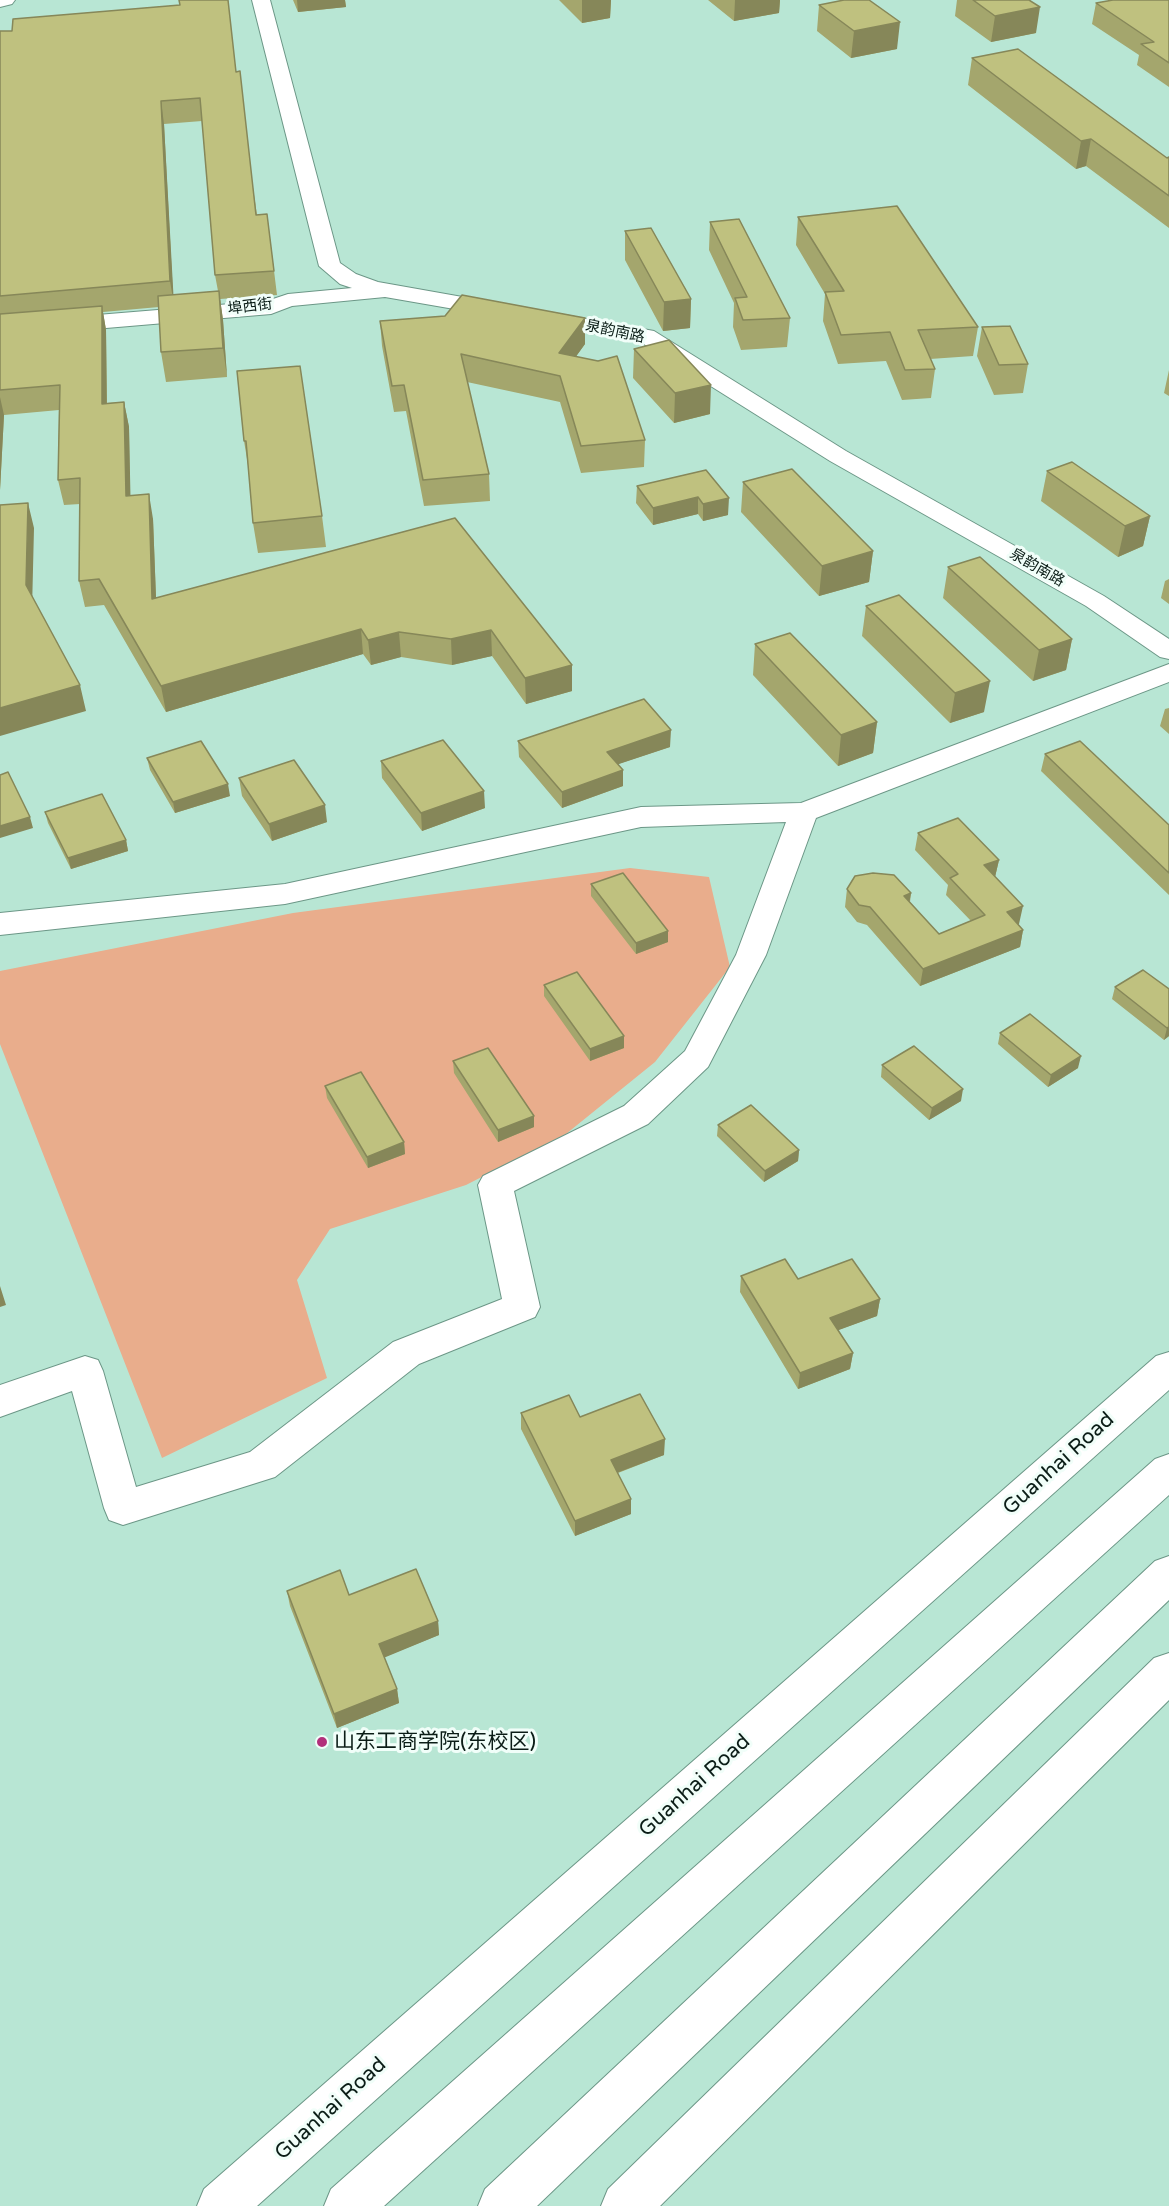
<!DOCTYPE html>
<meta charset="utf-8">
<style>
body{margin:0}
canvas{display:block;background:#b8e6d4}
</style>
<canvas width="1169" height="2206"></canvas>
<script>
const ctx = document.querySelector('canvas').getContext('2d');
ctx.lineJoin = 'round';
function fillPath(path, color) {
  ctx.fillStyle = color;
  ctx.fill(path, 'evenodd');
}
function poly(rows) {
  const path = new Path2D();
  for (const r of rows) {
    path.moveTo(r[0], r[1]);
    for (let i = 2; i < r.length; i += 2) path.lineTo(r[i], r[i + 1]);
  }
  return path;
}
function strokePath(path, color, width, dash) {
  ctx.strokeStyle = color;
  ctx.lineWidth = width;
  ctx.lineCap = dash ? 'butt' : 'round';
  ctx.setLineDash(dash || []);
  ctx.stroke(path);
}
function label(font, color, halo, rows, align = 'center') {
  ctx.font = font + ' "Varela Round","Noto Sans SC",sans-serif';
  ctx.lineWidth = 6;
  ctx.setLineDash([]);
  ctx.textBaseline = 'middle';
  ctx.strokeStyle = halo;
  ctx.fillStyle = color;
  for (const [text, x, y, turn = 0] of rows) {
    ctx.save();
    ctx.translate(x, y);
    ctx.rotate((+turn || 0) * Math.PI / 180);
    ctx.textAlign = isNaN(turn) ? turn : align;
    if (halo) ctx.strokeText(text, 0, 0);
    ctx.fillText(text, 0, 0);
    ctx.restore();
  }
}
const green = poly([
 [630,868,709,877,730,967,655,1062,566,1134,466,1185,330,1229,297,1280,327,1378,162,1458,0,1044,0,971,293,913]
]);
const minor = poly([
 [252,0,270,0,340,263,356,274,378,282,654,331,846,451,1104,596,1169,639,1169,659,1160,657,1086,606,830,461,639,341,385,297,292,306,271,314,0,337,0,323,267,301,288,294,352,288,340,284,319,266,252,0],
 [1169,664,1169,682,816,818,766,955,708,1067,648,1124,514,1191,540,1307,535,1317,419,1364,275,1477,123,1525,109,1520,104,1508,72,1391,0,1417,0,1385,85,1356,98,1360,103,1371,136,1487,250,1452,393,1342,502,1299,478,1185,483,1176,624,1106,685,1051,736,955,786,822,641,827,285,904,0,935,0,913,285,884,641,807,801,803,1169,664]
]);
const major = poly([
 [0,0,15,0,12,4,0,7,0,0],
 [1169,1352,1169,1390,257,2206,197,2206,204,2189,1156,1356,1169,1352],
 [1169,1454,1169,1495,384,2206,324,2206,331,2189,1155,1459,1169,1454],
 [1169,1556,1169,1600,537,2206,478,2206,485,2189,1155,1561,1169,1556],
 [1169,1653,1169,1700,660,2206,601,2206,608,2189,1154,1658,1169,1653]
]);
const wall = poly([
 [293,0,345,0,346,7,298,12],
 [559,0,611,0,610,18,582,23],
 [708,0,780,0,779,13,734,21],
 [957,0,1029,0,1036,33,991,42,955,16],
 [1169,0,1169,87,1137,65,1139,55,1092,24,1096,3],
 [819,5,897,49,851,58,817,31],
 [0,31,236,72,257,215,267,214,277,295,220,299,223,320,227,377,166,382,161,352,159,307,103,312,106,330,107,403,124,402,129,427,130,495,153,519,156,598,455,518,572,665,572,691,526,704,492,656,452,665,401,657,371,665,363,654,166,712,104,605,85,607,79,581,80,504,64,505,58,480,59,410,4,415,0,490],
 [202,121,215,275,218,291,173,295,164,124],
 [972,58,1167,158,1169,157,1169,228,1086,166,1076,169,968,85],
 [798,217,978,327,973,356,930,359,935,369,931,398,902,400,886,361,838,364,823,321,825,294,796,245],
 [710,222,790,318,787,347,741,350,733,327,734,303,709,250],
 [625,231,691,299,690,328,663,331,625,260],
 [445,316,585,344,576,356,645,440,644,467,581,473,560,402,467,382,489,474,490,501,424,506,406,411,394,412,382,346,380,321],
 [982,327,1028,364,1023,393,994,395,977,356],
 [634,349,710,414,674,423,633,378],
 [1169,370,1169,396,1164,393],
 [237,371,322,516,326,547,258,553,253,523,249,471,244,441],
 [706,470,728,515,703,521,698,514,653,525,636,503,637,486],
 [1047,471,1150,516,1143,546,1118,557,1041,501],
 [743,482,873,551,869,582,819,596,741,512],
 [948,567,1072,639,1066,670,1033,681,943,598],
 [1169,579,1169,604,1161,598,1165,581],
 [866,606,984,712,950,723,862,636],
 [755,644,877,722,873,753,838,766,753,675],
 [1169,708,1169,734,1160,726,1165,709],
 [518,741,670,747,618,764,623,786,562,808,519,757],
 [1045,754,1169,825,1169,895,1041,771],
 [147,758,230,796,175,813,150,770],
 [381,761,485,808,422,831,382,778],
 [239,778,327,822,272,841,242,796],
 [45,812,126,840,128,851,71,869,48,823],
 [918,833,999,860,995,877,1019,924,1018,924,1023,930,1020,947,920,986,867,925,857,922,845,907,847,889,911,893,910,902,939,934,971,921,946,895,948,885,915,850],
 [591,884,668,931,668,942,636,954,591,896],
 [544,985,624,1048,590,1061,544,996],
 [1115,987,1169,989,1169,1036,1164,1040,1112,999],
 [1000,1033,1078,1068,1048,1087,998,1044],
 [453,1061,534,1127,498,1142,454,1073],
 [882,1065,961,1101,929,1120,881,1077],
 [325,1086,404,1142,405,1154,368,1168,327,1098],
 [718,1125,799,1150,798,1161,764,1182,717,1136],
 [741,1276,798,1279,880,1299,877,1316,838,1330,853,1353,850,1369,798,1389,740,1292],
 [521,1413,580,1417,664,1455,618,1473,631,1514,575,1536,521,1429],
 [287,1591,349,1595,438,1621,439,1635,384,1657,397,1689,399,1703,337,1728,290,1606]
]);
const shadedWall = poly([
 [297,0,345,0,346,7,298,12],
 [582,0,611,0,610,18,582,23],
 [735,0,780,0,779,13,734,21],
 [1040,7,1036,33,991,42,995,16],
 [900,22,897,49,851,58,854,31],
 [161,101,164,124,174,305,170,281],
 [1091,139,1086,166,1076,169,1081,141],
 [219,291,223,320,227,377,223,348],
 [691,299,690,328,663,331,664,302],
 [102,306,106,330,107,429,102,404],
 [585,318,585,344,560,379,559,353],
 [711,385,710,414,674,423,675,393],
 [0,397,4,415,0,490],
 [124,402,129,427,131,521,126,496],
 [149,494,153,519,157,624,152,599],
 [698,497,698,514,653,525,653,508],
 [729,498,728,515,703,521,703,504],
 [28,503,34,528,32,610,26,585],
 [1150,516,1143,546,1118,557,1125,526],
 [873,551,869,582,819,596,822,566],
 [361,629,363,654,166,712,161,686],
 [491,630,492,656,452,665,451,639],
 [399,632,401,657,371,665,368,640],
 [1072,639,1066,670,1033,681,1039,650],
 [572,665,572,691,526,704,525,678],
 [990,681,984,712,950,723,955,693],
 [80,685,86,711,0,736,0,708],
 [877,722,873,753,838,766,841,735],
 [671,730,670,747,607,768,607,752],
 [623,770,623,786,562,808,562,792],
 [228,784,230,796,175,813,173,802],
 [484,791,485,808,422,831,421,813],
 [325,805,327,822,272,841,269,824],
 [30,817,33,828,0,838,0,826],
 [126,840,128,851,71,869,68,858],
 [999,860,995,877,984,865],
 [911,893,908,910,904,896],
 [1023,906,1019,924,1003,930,1007,912],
 [1023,930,1020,947,920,986,923,969],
 [668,931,668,942,636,954,636,943],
 [1169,1027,1169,1036,1164,1040,1167,1028],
 [624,1036,624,1048,590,1061,590,1049],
 [1081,1056,1078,1068,1048,1087,1051,1075],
 [963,1089,961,1101,929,1120,932,1108],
 [534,1116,534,1127,498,1142,498,1130],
 [404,1142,405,1154,368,1168,367,1157],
 [799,1150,798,1161,764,1182,765,1171],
 [0,1286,6,1305,0,1307],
 [880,1299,877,1316,828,1334,830,1318],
 [853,1353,850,1369,798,1389,800,1373],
 [665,1439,664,1455,611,1475,611,1460],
 [631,1499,631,1514,575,1536,575,1521],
 [438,1621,439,1635,381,1659,379,1644],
 [397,1689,399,1703,337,1728,334,1714]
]);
const building = poly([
 [179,0,228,0,236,72,240,71,256,215,267,214,274,271,215,275,200,98,161,101,170,281,0,296,0,31,12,31,13,19,180,5,179,0],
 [844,0,869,0,900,22,854,31,819,5,844,0],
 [973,0,1029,0,1040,7,995,16,973,0],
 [1113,0,1169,0,1169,63,1141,44,1154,42,1096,3,1113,0],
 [1018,49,1167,158,1169,157,1169,196,1091,139,1081,141,972,58,1018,49],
 [897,206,978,327,918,330,935,369,905,370,890,332,841,335,825,292,844,291,798,217,897,206],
 [739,219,790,318,743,320,735,298,747,297,710,222,739,219],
 [651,228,691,299,664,302,625,231,651,228],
 [219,291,223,348,161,352,158,296,219,291],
 [462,295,585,318,559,353,598,361,617,356,645,440,581,446,560,376,461,354,489,474,423,480,404,385,392,386,380,321,445,316,462,295],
 [102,306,102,404,124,402,126,496,149,494,152,599,455,518,572,665,525,678,491,630,451,639,399,632,368,640,361,629,161,686,99,579,79,581,80,478,58,480,60,385,0,390,0,314,102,306],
 [1010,326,1028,364,999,365,982,327,1010,326],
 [669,340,711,385,675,393,634,349,669,340],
 [300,366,322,516,253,523,246,441,244,441,237,371,300,366],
 [1072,462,1150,516,1125,526,1047,471,1072,462],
 [792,469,873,551,822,566,743,482,792,469],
 [706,470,729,498,703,504,698,497,653,508,637,486,706,470],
 [28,503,26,585,80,685,0,708,0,505,28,503],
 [980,557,1072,639,1039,650,948,567,980,557],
 [899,595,990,681,955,693,866,606,899,595],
 [790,633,877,722,841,735,755,644,790,633],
 [644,699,671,730,607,752,623,770,562,792,518,741,644,699],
 [443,740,484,791,421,813,381,761,443,740],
 [201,741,228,784,173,802,147,758,201,741],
 [1080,741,1169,825,1169,873,1045,754,1080,741],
 [294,760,325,805,269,824,239,778,294,760],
 [8,772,30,817,0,826,0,775,8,772],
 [102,794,126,840,68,858,45,812,102,794],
 [958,818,999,860,984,865,1023,906,1007,912,1023,930,923,969,870,907,859,905,847,889,855,876,873,873,894,875,911,893,904,896,939,934,985,915,950,878,958,874,918,833,958,818],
 [623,873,668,931,636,943,591,884,623,873],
 [1143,970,1169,989,1169,1027,1167,1028,1115,987,1143,970],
 [577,972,624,1036,590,1049,544,985,577,972],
 [1030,1014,1081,1056,1051,1075,1000,1033,1030,1014],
 [914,1046,963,1089,932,1108,882,1065,914,1046],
 [488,1048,534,1116,498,1130,453,1061,488,1048],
 [361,1072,404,1142,367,1157,325,1086,361,1072],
 [751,1105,799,1150,765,1171,718,1125,751,1105],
 [785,1259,798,1279,852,1259,880,1299,830,1318,853,1353,800,1373,741,1276,785,1259],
 [640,1394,665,1439,611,1460,631,1499,575,1521,521,1413,569,1395,580,1417,640,1394],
 [416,1569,438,1621,379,1644,397,1689,334,1714,287,1591,340,1570,349,1595,416,1569]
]);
const markers = [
 [322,1742,6,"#b2307b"]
];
const farStreetnames = [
 ["埠西街",250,307,-7],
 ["泉韵南路",615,332,12],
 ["泉韵南路",1037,568,30]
];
const nearStreetnames = [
 ["Guanhai Road",1059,1464,-42],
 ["Guanhai Road",695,1786,-42],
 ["Guanhai Road",331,2109,-42]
];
const nearPoinames = [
 ["山东工商学院(东校区)",334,1742]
];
fillPath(green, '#e9ad8c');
strokePath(minor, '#6c9787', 2);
strokePath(major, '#6c9787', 2);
fillPath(minor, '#fff');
fillPath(major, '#fff');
fillPath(wall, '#a4a66d');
fillPath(shadedWall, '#868759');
fillPath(building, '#bfc17f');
strokePath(building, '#868759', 1.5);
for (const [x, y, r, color] of markers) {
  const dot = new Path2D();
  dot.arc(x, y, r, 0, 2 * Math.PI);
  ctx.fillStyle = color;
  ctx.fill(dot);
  strokePath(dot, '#f1fef9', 2);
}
label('15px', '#0b1d17', '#f1fef9', farStreetnames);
label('21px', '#0b1d17', '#f1fef9', nearStreetnames);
label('21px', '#0b1d17', '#f1fef9', nearPoinames, 'left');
</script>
